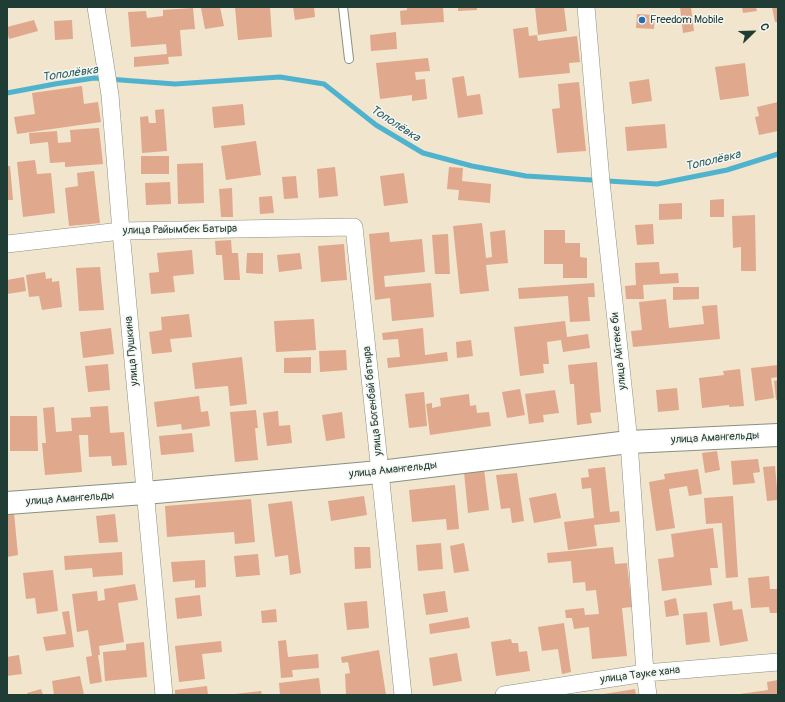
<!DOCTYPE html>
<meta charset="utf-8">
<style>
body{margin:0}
#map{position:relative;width:785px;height:702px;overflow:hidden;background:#f1e5cd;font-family:Pangolin,sans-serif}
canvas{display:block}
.frame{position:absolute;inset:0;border:8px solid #1f3d34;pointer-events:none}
.north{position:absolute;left:733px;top:12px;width:40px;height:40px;-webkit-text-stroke:3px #f6f6f2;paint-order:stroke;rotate:67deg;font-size:11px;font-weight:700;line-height:16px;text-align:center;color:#1f3d34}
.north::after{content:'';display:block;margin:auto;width:14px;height:18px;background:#1f3d34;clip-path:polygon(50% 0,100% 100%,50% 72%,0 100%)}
</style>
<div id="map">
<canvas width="785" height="702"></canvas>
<div class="frame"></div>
<div class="north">С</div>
</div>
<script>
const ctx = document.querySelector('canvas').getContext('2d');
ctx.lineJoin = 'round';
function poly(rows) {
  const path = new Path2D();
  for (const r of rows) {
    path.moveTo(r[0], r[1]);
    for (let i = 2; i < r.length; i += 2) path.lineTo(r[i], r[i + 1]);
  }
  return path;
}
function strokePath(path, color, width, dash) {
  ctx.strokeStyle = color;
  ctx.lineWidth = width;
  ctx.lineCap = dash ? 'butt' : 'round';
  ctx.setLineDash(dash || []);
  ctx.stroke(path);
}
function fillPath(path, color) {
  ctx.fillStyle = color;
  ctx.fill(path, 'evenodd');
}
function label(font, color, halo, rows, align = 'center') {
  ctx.font = font + ' Pangolin,sans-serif';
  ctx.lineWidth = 3;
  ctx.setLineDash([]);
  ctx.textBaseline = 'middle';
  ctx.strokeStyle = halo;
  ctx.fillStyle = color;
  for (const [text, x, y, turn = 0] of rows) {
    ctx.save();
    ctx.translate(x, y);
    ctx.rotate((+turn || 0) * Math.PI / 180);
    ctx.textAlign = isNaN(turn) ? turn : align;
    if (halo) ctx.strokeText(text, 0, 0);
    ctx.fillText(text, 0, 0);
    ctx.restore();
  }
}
const stream = poly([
 [7,93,55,84,94,78,175,84,280,77,324,84,376,125,423,153,472,166,526,176,657,184,727,170,778,154]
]);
const building = poly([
 [207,7,220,7,224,26,205,29,201,8],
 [235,7,270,7,272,37,238,40],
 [293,7,314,7,315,17,295,20],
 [407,7,443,7,444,22,401,25,400,11,407,10],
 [458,7,477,7,477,10,458,11],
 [535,7,564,7,567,31,538,35],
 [680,7,691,7,694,31,683,33],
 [742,7,756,7,757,11,743,13],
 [772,7,778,7,778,22,775,22],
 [193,8,195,29,180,30,182,56,168,57,169,64,134,67,134,57,167,54,166,44,131,47,128,12,146,11,147,18,163,16,163,10],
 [637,14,655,15,654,29,636,28],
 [34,20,38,31,9,39,7,31,7,27],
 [72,20,73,39,55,40,54,21],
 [528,27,529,36,537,35,538,41,577,36,580,62,569,63,570,73,519,78,513,29],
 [396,32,397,49,371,51,370,35],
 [428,58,430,71,415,72,416,80,425,79,427,99,412,101,412,95,380,99,376,63],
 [745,63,749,96,720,100,715,67],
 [464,76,467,96,480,94,483,114,458,118,452,78],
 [649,79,652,101,632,104,629,82],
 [579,82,586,151,557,153,552,109,560,108,558,84],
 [82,86,84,104,98,102,101,122,17,134,14,117,35,114,32,93],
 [778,102,778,131,759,135,755,117,759,116,757,107],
 [243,104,245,125,214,128,212,107],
 [164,109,167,151,142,153,140,117,148,116,149,123,156,123,155,110],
 [665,124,667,148,627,151,625,127],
 [99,128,103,164,65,167,65,162,50,163,48,142,30,144,29,133,57,131,58,143,71,142,70,130],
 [256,141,261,175,226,180,221,146],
 [141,156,169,156,169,174,141,174],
 [35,160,37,174,51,173,55,213,23,217,17,162],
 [203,163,204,203,178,204,177,164],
 [7,166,10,166,13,200,7,200],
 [335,167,338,196,319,198,317,169],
 [449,167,463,168,462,181,491,184,490,203,458,200,459,190,447,189],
 [94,171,100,223,69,226,65,188,78,186,77,173],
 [404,173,408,203,384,206,380,176],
 [296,176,298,198,284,199,282,177],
 [170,182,171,204,146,205,145,183],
 [232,188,233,217,221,217,219,189],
 [272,196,274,213,260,214,259,197],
 [724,199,724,217,710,217,710,200],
 [682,203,682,219,659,220,659,204],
 [755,215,756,271,741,271,741,247,733,248,732,216],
 [482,223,486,258,492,257,490,232,505,230,508,263,486,265,489,291,460,294,453,226],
 [653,224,654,244,637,245,635,225],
 [544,230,565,230,565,243,580,243,580,257,587,258,587,278,563,278,563,264,544,264],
 [389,232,390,242,422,239,425,272,384,276,385,287,431,283,434,317,392,321,390,298,375,300,369,234],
 [448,234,450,274,435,274,432,235],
 [231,240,232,253,238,253,240,280,224,280,222,255,216,255,215,241],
 [344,244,347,280,321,282,318,246],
 [192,250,194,274,173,276,175,292,151,294,149,273,159,272,157,253],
 [247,253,263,253,263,274,246,273],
 [300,253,302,269,279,272,277,255],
 [659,262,660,274,678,273,679,283,643,285,644,299,626,299,625,286,636,285,635,263],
 [100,267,104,310,79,311,76,268],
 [45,272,46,279,52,278,52,282,59,281,62,307,42,310,39,296,29,297,26,275],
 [24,277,26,291,7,294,7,280],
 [594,283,595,297,588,297,590,321,570,322,568,296,519,299,518,288],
 [673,287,699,287,699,299,673,300],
 [666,299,669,328,704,324,702,306,717,305,720,339,633,347,631,331,642,330,639,302],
 [189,314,192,337,170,339,172,352,152,354,149,332,162,330,161,317],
 [314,319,316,350,276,352,274,321],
 [565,321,567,337,588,334,590,348,563,352,561,340,547,342,549,364,543,364,544,373,520,376,514,327],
 [111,328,114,354,83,358,80,332],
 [423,328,425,355,447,352,448,361,388,368,387,358,400,357,398,339,383,340,382,333],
 [471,340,473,356,457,358,456,342],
 [346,350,347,370,320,372,319,351],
 [242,357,247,404,230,406,228,386,195,389,192,363],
 [311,357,311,373,284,373,284,358],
 [597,362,601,412,590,413,592,423,577,425,574,384,570,384,568,365],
 [108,364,110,390,88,392,85,366],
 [778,365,778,377,771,378,774,398,755,401,751,368],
 [740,369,744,406,729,407,729,405,702,408,699,378,724,375,723,371],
 [778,380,778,399,776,400,774,381],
 [677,388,679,410,658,412,656,390],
 [520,389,525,415,507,418,502,392],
 [555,390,559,413,543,415,544,422,529,424,525,394],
 [424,392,427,426,409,428,405,394],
 [469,394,470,406,476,405,477,413,489,412,491,426,430,435,426,404,432,403,432,408,441,406,440,398],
 [199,396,201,412,208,411,210,426,182,430,181,424,157,427,154,402],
 [108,406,110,433,124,432,127,465,112,466,111,456,89,457,88,435,79,435,82,472,45,475,42,443,46,443,43,408,54,407,56,432,72,431,71,418,91,417,90,407],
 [256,410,258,428,255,428,258,460,235,462,230,412],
 [278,411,279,426,290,425,292,443,267,446,263,413],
 [342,412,345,438,326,441,322,415],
 [10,416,37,416,38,451,10,451],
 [192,433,194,452,161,455,159,436],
 [717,451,720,470,705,473,702,453],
 [758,459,760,472,753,473,755,483,733,485,731,461],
 [775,466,778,500,767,501,763,467],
 [605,467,610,512,619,511,620,522,594,525,597,546,568,550,564,522,594,518,591,488,582,489,581,478,589,477,588,469],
 [484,469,489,510,468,513,464,472],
 [698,469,702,494,689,496,687,486,669,489,675,528,656,531,649,482,665,479,664,474],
 [517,473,524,521,512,523,510,508,501,509,496,475],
 [455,485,459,529,447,530,446,519,412,522,409,490],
 [556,493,561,518,534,523,529,498],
 [364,496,367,515,331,521,328,501],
 [733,496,738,577,726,578,722,523,706,524,704,498],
 [251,499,255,542,235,544,234,532,167,537,165,506],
 [292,501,301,573,290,575,288,555,275,557,268,504],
 [14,513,18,555,7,557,7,514],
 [115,514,118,542,99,543,96,516],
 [713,528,718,568,710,568,712,585,662,591,658,559,674,557,671,534],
 [441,543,443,569,418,571,416,545],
 [464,543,469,571,454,573,450,546],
 [354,547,370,547,371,568,355,569],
 [613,547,615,564,627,563,632,607,622,608,627,656,592,659,589,627,574,629,572,618,566,618,565,610,584,608,585,615,599,614,596,590,586,591,585,582,573,583,571,561,548,563,547,553],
 [122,552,123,575,93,577,92,568,65,570,64,556],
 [258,554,260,575,236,577,234,556],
 [205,560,206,587,195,588,195,580,173,582,171,562],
 [53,570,58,611,37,614,35,598,26,599,23,573],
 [769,576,770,589,778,589,778,613,770,613,769,607,751,608,748,578],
 [135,584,138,600,118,603,124,642,99,646,100,655,98,655,102,682,90,684,86,657,92,656,88,630,77,632,72,594,97,591,98,601,105,600,104,589],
 [445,591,448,612,426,615,423,594],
 [200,595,202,616,177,619,175,598],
 [676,598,679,615,666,617,664,601],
 [367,601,369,628,347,630,344,603],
 [732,601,733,610,742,609,748,641,720,646,713,604],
 [276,609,277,622,262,623,261,611],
 [69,611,74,647,46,651,43,637,66,634,62,612],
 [707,612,710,642,686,645,683,614],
 [468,617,470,628,430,634,429,624],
 [564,623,571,672,562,674,558,649,542,651,538,627],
 [511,639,512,643,518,643,519,652,527,651,530,671,496,676,491,642],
 [286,640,288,657,318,654,319,668,292,670,293,677,281,678,278,641],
 [221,641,222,652,202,654,205,679,179,682,175,646],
 [144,642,147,677,105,681,103,652,126,650,126,644],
 [379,650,386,695,346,695,345,674,350,673,348,662,342,663,341,657],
 [457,653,462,681,433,686,429,658],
 [19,655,22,674,7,676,7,657],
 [80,676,84,695,54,695,52,681],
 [319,678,321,695,280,695,279,683],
 [778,680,778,695,740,695,740,694,768,690,767,682],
 [207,686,208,695,175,695,175,690],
 [41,689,43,695,28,695,27,693],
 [635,689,636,695,604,695,604,694],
 [261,691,262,695,236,695,235,694]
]);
const lane = poly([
 [343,7,349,59]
]);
const street = poly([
 [96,7,110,95,121,231,164,695],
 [586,7,601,181,629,442,645,673,648,695],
 [7,244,121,231,354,227,380,472,403,695],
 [504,695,645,673,778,662]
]);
const secondary = poly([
 [7,503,145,493,380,472,629,442,778,435]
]);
const markers = [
 [642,20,4,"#1f6fb2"]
];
const poiNames = [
 ["Freedom Mobile",650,20]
];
const streetNames = [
 ["улица Райымбек Батыра",180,230,-1],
 ["улица Пушкина",132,351,-95],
 ["улица Айтеке би",619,351,-96],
 ["улица Богенбай батыра",373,401,-96],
 ["улица Амангельды",715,438,-3],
 ["улица Амангельды",393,470,-6],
 ["улица Амангельды",70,499,-4],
 ["улица Тауке хана",640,675,-7]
];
const waterNames = [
 ["Тополёвка",70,74,-8],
 ["Тополёвка",395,124,33],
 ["Тополёвка",713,161,-13]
];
strokePath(stream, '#4fb3ce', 5);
fillPath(building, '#e0a88c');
strokePath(lane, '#889180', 10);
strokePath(street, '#889180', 18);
strokePath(secondary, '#889180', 24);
strokePath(lane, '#fff', 8);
strokePath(street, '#fff', 17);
strokePath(secondary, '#fff', 22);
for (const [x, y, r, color] of markers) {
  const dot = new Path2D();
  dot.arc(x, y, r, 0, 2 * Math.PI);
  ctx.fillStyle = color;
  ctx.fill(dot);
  strokePath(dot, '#f6f6f2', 1.5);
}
label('11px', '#1f3d34', '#f6f6f2', poiNames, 'left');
label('11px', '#1f3d34', '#f6f6f2', streetNames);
label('italic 12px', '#2d6062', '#f6f6f2', waterNames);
</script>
